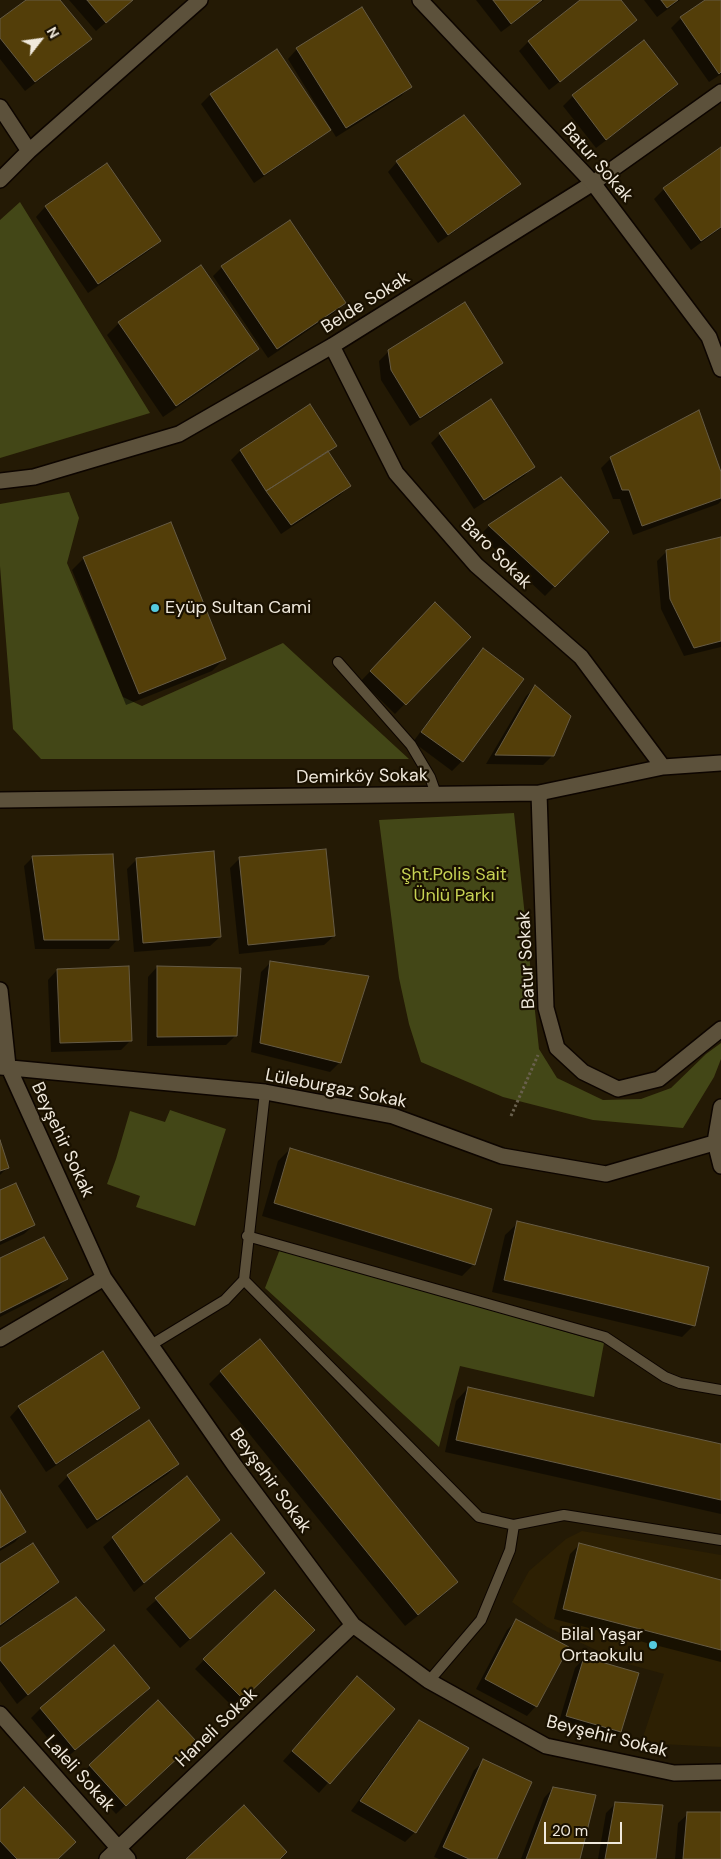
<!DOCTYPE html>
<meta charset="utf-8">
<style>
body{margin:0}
#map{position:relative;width:721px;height:1859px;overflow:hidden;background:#241a05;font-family:"DM Sans",sans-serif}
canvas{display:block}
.north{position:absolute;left:15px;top:15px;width:50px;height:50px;-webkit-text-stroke:4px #1a1100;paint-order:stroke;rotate:60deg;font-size:14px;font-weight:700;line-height:20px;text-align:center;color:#f0e9dc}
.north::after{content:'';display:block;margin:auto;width:18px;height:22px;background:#f0e9dc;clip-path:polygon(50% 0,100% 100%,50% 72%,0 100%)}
.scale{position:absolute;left:544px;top:1822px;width:78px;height:22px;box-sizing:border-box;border:2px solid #f0e9dc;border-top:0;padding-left:6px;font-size:15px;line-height:18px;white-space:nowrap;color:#f0e9dc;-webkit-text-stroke:4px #1a1100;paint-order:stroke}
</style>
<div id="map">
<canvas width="721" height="1859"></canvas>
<div class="north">N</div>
<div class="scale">20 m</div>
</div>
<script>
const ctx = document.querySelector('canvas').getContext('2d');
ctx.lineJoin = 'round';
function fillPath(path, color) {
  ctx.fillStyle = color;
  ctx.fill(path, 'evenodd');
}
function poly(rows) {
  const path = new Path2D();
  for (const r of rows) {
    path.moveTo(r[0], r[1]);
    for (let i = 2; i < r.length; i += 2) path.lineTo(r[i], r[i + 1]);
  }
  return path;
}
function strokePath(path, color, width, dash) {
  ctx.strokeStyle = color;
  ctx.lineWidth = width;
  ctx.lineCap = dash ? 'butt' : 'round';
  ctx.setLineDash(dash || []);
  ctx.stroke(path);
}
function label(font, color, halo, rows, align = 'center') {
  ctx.font = font + ' "DM Sans",sans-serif';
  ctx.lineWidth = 4.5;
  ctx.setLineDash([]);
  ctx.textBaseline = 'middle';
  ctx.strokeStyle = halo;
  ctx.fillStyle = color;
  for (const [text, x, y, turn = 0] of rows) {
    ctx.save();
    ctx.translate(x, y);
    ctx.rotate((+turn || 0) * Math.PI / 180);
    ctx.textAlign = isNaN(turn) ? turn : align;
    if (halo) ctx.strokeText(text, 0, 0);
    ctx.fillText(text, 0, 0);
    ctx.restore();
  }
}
const built = poly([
 [582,1531,721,1555,721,1747,641,1743,664,1674,624,1663,547,1627,512,1602,529,1571,566,1539]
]);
const green = poly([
 [20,202,150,413,0,458,0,220],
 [69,492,79,518,67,563,123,697,142,706,283,643,409,759,41,759,13,729,0,566,0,504],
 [514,813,539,1049,557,1078,603,1100,641,1099,671,1088,706,1054,721,1043,721,1059,714,1077,683,1128,593,1120,503,1097,421,1062,409,1024,399,978,379,820],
 [170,1110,226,1129,195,1226,136,1207,140,1196,107,1184,116,1159,130,1111,165,1122],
 [280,1249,604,1343,594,1397,460,1366,439,1447,265,1288]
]);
const shadow = poly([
 [28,0,58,0,91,39,81,48,25,91,0,59,0,21],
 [69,0,132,0,96,31],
 [476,0,544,0,501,32],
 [582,0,620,0,636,20,626,30,549,90,519,51,528,42],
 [644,0,680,0,657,17],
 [707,0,721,0,721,74,709,82,671,28,681,18],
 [644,42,677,84,667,94,596,148,563,106,573,96],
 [297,49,411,86,401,96,336,137,288,59],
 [211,94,329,130,319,139,254,183,201,104],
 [721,148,721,228,691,250,654,199,664,189],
 [397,162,519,184,510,193,438,243,388,172],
 [107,165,159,241,150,250,88,293,36,217,45,207],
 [222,267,345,303,335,312,268,358,213,276],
 [119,323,257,349,245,361,163,417,107,335],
 [389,351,502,362,492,372,410,426,381,380,379,361],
 [309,406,335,445,327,453,349,486,340,495,281,534,231,460,240,451],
 [440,434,533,467,524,476,474,509,431,443],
 [611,458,721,476,721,501,718,504,633,535,620,499,613,499,601,468],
 [489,526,607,532,545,596,480,535],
 [721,538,721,647,684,656,661,609,657,561,667,551],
 [84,558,224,659,212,671,126,705,72,570],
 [426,613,469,637,395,714,361,681],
 [483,650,522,679,462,761,452,771,413,742,474,659],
 [536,687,553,755,543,765,486,764,526,696],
 [33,857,118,939,109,949,35,949,24,866],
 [240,858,334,936,324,945,239,954,230,868],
 [137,859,220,937,210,946,134,952,127,869],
 [270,963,340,1062,330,1072,251,1052,261,972],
 [157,967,236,1035,226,1045,147,1046,148,977],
 [57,970,131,1040,121,1050,51,1052,48,980],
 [0,1144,8,1167,0,1175],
 [290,1149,474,1264,462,1276,262,1216,278,1161],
 [0,1191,34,1225,24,1234,0,1245],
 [518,1223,694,1325,682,1337,492,1292,505,1235],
 [0,1259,67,1279,57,1288,0,1317],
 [221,1372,456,1582,444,1595,405,1626,209,1384],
 [468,1388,721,1446,721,1514,445,1452,456,1401],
 [19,1407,139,1408,129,1417,46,1472,10,1417],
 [148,1422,178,1464,168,1474,87,1529,58,1486,68,1476],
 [0,1492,24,1532,15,1542,0,1551],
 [209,1529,134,1592,103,1547,113,1538],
 [231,1535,254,1583,180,1648,146,1609],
 [580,1544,721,1581,721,1662,554,1619,570,1554],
 [0,1565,58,1582,48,1592,0,1627],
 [517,1620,536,1706,527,1716,476,1689,507,1630],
 [93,1639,17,1704,0,1681,0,1650],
 [304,1640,233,1707,195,1669,204,1660],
 [584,1658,620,1732,610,1741,558,1725,575,1668],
 [348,1688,393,1709,319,1793,283,1761],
 [139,1697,65,1759,31,1718,41,1708],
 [158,1702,185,1750,116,1814,80,1775],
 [420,1722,415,1832,405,1842,351,1811,410,1731],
 [484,1761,495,1859,439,1859,434,1857,474,1770],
 [553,1788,578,1859,521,1859,544,1798],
 [615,1804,655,1859,598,1859,606,1813],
 [0,1811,57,1859,0,1859],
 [688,1814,721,1814,721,1859,675,1859,678,1823]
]);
const building = poly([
 [26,0,60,0,92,39,35,82,0,38,0,19,26,0],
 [87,0,133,0,106,23,87,0],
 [493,0,542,0,511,24,493,0],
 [580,0,621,0,637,20,560,82,528,41,580,0],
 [661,0,678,0,667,8,661,0],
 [705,0,721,0,721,72,719,74,680,17,705,0],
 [362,7,412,87,346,128,296,48,362,7],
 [644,40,678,84,606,140,572,95,644,40],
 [277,49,331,130,264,175,210,94,277,49],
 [464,115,521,184,448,235,396,161,464,115],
 [721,147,721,227,701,241,663,188,721,147],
 [107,163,161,241,98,284,45,206,107,163],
 [290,220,346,303,277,349,221,266,290,220],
 [201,265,259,349,176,406,118,322,201,265],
 [465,302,503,363,420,418,391,370,388,350,465,302],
 [491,399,535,467,484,500,439,433,491,399],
 [310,404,337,446,266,491,240,450,310,404],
 [699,410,721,472,721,498,642,526,629,490,622,490,610,457,699,410],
 [328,451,351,486,291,525,266,491,328,451],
 [561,477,609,532,555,587,488,525,561,477],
 [171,522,226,659,139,694,83,557,171,522],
 [721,537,721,641,694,648,670,599,666,550,721,537],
 [435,602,471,637,406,705,370,671,435,602],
 [483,648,524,679,463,762,421,732,483,648],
 [535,685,571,716,554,756,495,755,535,685],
 [326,849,335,936,248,945,239,857,326,849],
 [214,851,221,937,143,943,136,858,214,851],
 [113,854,119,940,44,940,32,856,113,854],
 [270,961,369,976,341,1063,260,1043,270,961],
 [129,966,132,1041,60,1043,57,969,129,966],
 [157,966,241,968,237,1036,157,1037,157,966],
 [0,1140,9,1168,0,1171,0,1140],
 [290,1148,492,1209,475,1265,274,1203,290,1148],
 [16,1183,35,1225,0,1241,0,1190,16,1183],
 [517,1221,709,1267,695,1326,504,1280,517,1221],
 [44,1237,68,1279,0,1313,0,1258,44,1237],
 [260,1339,458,1582,418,1615,220,1371,260,1339],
 [103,1351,140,1408,56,1464,18,1406,103,1351],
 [468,1387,721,1444,721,1500,456,1440,468,1387],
 [149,1420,179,1464,97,1520,67,1475,149,1420],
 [187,1476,220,1520,144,1583,112,1537,187,1476],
 [0,1490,26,1532,0,1548,0,1490],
 [231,1533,265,1573,190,1639,155,1598,231,1533],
 [33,1543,59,1582,0,1625,0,1564,33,1543],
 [579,1543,721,1580,721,1650,563,1609,579,1543],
 [275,1590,315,1630,243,1699,203,1659,275,1590],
 [76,1597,105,1630,28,1695,0,1660,0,1648,76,1597],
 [516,1619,569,1647,537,1707,485,1679,516,1619],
 [114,1645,150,1688,75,1750,40,1708,114,1645],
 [584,1657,639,1673,621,1732,566,1716,584,1657],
 [357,1676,395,1709,330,1784,292,1751,357,1676],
 [158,1700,196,1741,126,1806,89,1765,158,1700],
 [419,1720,469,1748,416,1833,360,1801,419,1720],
 [483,1759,532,1782,497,1859,469,1859,443,1847,483,1759],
 [24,1787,76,1842,58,1859,17,1859,0,1841,0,1810,24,1787],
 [553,1787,596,1795,580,1859,526,1859,553,1787],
 [615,1802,663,1805,656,1859,605,1859,615,1802],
 [244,1805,287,1852,280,1859,186,1859,244,1805],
 [687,1812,721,1812,721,1859,683,1859,687,1812]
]);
const path = poly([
 [511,1116,538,1055]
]);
const lane = poly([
 [338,662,411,745,430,777,436,794],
 [247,1236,605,1337,665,1377,680,1383,721,1390],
 [244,1280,479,1517,514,1525,510,1550,481,1620,429,1681],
 [151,1345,225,1300,244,1280,265,1092],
 [514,1525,564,1515,721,1540]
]);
const street = poly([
 [332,346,396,473,476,565,581,657,663,767],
 [0,481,34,477,179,434,332,346,593,183,721,92],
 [539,793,546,1008,557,1048,583,1072,618,1089,659,1079,721,1029],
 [0,800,539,793,663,767,721,763],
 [0,990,8,1066,104,1278,235,1466,353,1625,429,1681,546,1746,674,1773,721,1772],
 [0,1067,265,1092,393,1116,502,1156,606,1174,721,1141],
 [721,1107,715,1142,721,1166],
 [0,1339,104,1278],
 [0,1714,128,1859],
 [107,1859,353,1625]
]);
const secondary = poly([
 [420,0,593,183,709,337,721,369],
 [0,107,29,151],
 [0,180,29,151,200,0]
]);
const markers = [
 [155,608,5,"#55cadf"],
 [653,1645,5,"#55cadf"]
];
const streetNames = [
 ["Batur Sokak",597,163,49],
 ["Belde Sokak",366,303,-32],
 ["Baro Sokak",496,554,45],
 ["Demirköy Sokak",362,777,-1],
 ["Batur Sokak",527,960,-93],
 ["Lüleburgaz Sokak",336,1089,11],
 ["Beyşehir Sokak",62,1140,65],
 ["Beyşehir Sokak",270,1481,54],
 ["Haneli Sokak",217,1728,-44],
 ["Beyşehir Sokak",607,1737,14],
 ["Laleli Sokak",79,1774,48]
];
const poiNames = [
 ["Eyüp Sultan Cami",165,608],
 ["Bilal Yaşar",643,1635,"right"],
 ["Ortaokulu",643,1656,"right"]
];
const parkNames = [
 ["Şht.Polis Sait",454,875],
 ["Ünlü Parkı",454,896]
];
fillPath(built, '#2d2003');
fillPath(green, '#434717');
fillPath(shadow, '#0007');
fillPath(building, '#533e09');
strokePath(building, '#665b44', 1);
strokePath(lane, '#0d0500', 12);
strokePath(street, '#0d0500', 18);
strokePath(secondary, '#0d0500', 18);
strokePath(path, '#69604d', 3, [2.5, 2.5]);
strokePath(lane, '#5c513b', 10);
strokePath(street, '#5c513b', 15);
strokePath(secondary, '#5c513b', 15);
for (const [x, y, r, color] of markers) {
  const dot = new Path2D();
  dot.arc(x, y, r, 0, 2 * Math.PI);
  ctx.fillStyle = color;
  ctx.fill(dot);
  strokePath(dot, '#1a1100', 2);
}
label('18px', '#f0e9dc', '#1a1100', streetNames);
label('18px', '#f0e9dc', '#1a1100', poiNames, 'left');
label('18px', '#c7d253', '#1a1100', parkNames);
</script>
